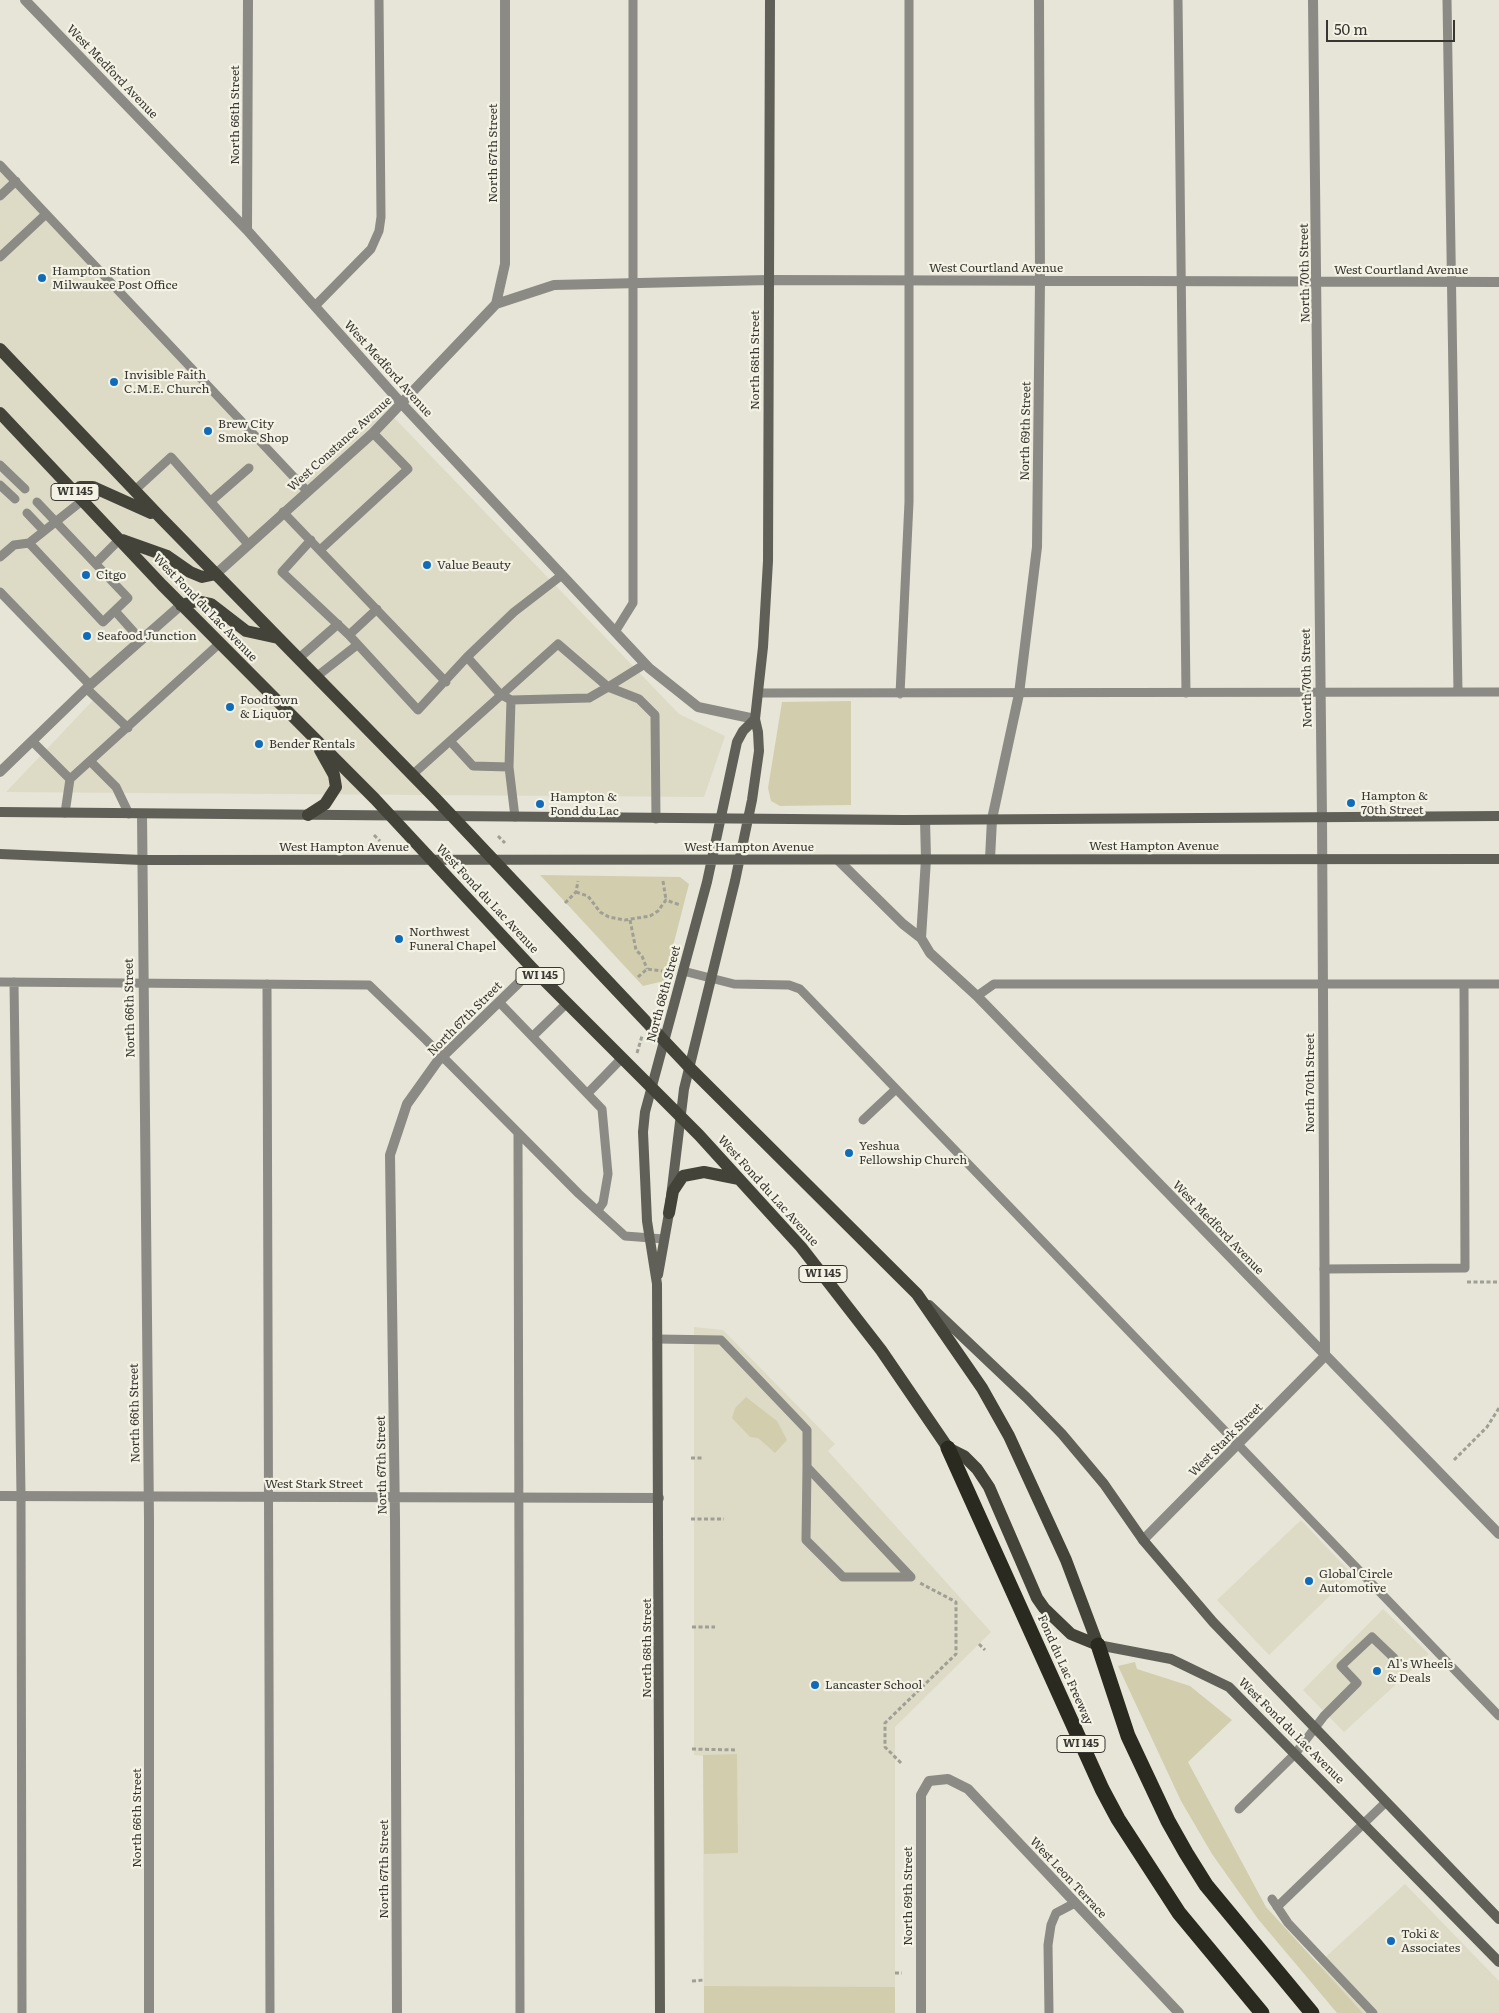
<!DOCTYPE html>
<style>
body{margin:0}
#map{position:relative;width:1499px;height:2013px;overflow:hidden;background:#e6e5d7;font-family:Literata,serif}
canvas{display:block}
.scale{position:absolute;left:1326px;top:20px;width:129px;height:22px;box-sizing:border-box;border:2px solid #373631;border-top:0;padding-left:6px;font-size:15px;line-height:18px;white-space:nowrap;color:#373631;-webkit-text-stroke:4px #f3f2e4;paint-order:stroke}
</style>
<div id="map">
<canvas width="1499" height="2013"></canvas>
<div class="scale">50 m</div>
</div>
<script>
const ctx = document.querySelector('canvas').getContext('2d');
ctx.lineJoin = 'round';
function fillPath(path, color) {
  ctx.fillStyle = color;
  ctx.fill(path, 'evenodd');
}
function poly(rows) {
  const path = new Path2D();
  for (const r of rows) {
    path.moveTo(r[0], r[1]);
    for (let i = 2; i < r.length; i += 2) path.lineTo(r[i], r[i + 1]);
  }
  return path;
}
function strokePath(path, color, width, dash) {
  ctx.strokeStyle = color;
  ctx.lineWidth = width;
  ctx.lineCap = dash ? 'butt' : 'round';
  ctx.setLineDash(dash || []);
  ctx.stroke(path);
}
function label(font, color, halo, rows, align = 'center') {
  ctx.font = font + ' Literata,serif';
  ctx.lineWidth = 4.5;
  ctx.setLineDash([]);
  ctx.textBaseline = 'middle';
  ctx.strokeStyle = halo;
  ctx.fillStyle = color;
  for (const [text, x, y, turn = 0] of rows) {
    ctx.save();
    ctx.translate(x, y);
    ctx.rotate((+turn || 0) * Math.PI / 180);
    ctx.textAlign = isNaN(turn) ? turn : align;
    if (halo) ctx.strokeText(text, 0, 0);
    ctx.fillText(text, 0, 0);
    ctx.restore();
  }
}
const built = poly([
 [0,164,297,481,380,403,679,714,725,736,704,797,6,792,98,695,0,594],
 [694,1327,723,1330,835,1444,828,1451,991,1632,895,1727,895,2013,704,2013,703,1756,694,1755],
 [1301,1520,1352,1574,1269,1655,1217,1600],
 [1383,1609,1429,1654,1344,1732,1303,1690],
 [1405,1884,1499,1981,1499,2013,1363,2013,1317,1965]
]);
const green = poly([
 [851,701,851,805,780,806,771,801,768,788,782,702],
 [540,875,680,877,689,884,664,981,643,986],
 [746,1397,777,1421,787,1440,775,1453,758,1438,750,1437,732,1418,735,1408],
 [1135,1662,1137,1669,1190,1686,1232,1720,1188,1762,1266,1907,1363,2013,1337,2013,1258,1919,1212,1854,1181,1801,1118,1666],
 [737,1754,738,1853,704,1854,703,1755],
 [704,1986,895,1987,895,2013,704,2013]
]);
const path = poly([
 [374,835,380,841],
 [498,836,505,843],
 [663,881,666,900],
 [576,892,588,896,600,912,609,917,625,920,650,916,658,911,666,900,680,905],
 [565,903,576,892,578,881],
 [630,920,636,950,642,956,647,969],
 [638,977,647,969,662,971],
 [637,1053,642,1036],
 [1467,1282,1499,1282],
 [691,1458,702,1458],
 [1454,1460,1487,1427,1499,1408],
 [691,1519,724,1519],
 [692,1627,715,1627],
 [979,1644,985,1650],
 [692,1749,737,1750],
 [901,1763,885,1747,885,1723,956,1654,956,1602,920,1583],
 [895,1973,902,1973],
 [692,1981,704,1980]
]);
const lane = poly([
 [1178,0,1186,693],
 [1447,0,1458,692],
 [0,165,307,491],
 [0,196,16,181],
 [0,257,46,214],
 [315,306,371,249,379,231,381,217,379,0],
 [0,465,25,489],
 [0,485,15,499],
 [135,490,171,457,248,544],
 [211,501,249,468],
 [283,512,446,682],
 [27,513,44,531],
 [311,540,282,572,349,635,418,710,467,657,500,694,511,700,589,698,608,687,639,699,655,715,656,819],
 [29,543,83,500],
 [320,550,408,469,373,433],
 [0,557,14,545,29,543,103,622,128,598,37,502],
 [96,563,120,539],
 [0,592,90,685],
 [115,611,141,640],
 [615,632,633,603,633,0],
 [349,635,377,609],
 [467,657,514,612,562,575],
 [298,659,338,624],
 [316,677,357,645],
 [87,689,128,728],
 [758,693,1499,692],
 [900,694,909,502,909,0],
 [511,700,509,767,515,817],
 [33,742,70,779],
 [91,762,116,787,129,814],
 [509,767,473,766,450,741,558,644,608,687,645,664],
 [412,775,450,741],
 [65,813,70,779,220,643],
 [683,971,734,984,789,985,800,989,1499,1716],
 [0,982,369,985,425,1039,579,1194,625,1236,664,1239],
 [14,982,21,1496,22,2013],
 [267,984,270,2013],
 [977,996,994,984,1499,984],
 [499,1002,602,1109,608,1174,603,1203,598,1210],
 [533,1036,567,1003],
 [588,1093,622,1058],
 [863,1120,896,1089],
 [518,1133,520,2013],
 [1324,1269,1465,1268,1464,984],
 [657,1339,721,1340,807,1430,807,1467,911,1577,843,1577,806,1540,807,1467],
 [1239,1809,1295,1754,1324,1716,1357,1683,1341,1666,1372,1637,1394,1658],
 [1272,1899,1288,1923,1373,2013],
 [1277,1907,1386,1802],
 [1049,2013,1048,1945,1051,1925,1056,1913,1075,1903]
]);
const street = poly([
 [25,0,247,230,402,404,649,668,698,707,755,719],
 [247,230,248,0],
 [496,304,505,264,505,0],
 [216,574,373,433,496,304,554,285,768,280,1499,282],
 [0,772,90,685,181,605],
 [142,814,149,1519,149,2013],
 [990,859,992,819,1019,694,1037,547,1040,281,1039,0],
 [838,860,903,924,921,938,930,953,977,996,1499,1534],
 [921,938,926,859,925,820],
 [0,1496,659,1498],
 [1143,1540,1325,1356,1322,816,1313,0],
 [397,2013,395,1519,390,1155,407,1104,437,1062,533,969],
 [921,2013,921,1795,929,1781,948,1779,968,1789,1179,2013]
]);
const secondary = poly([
 [0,812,904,820,1499,816],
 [0,854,142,860,1499,859],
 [658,1275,669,1213,684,1089,735,881,752,800,759,751,758,732,755,719,763,647,768,561,770,0],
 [929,1305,1027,1398,1062,1434,1104,1484,1143,1540,1213,1622,1499,1919],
 [1098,1645,1171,1659,1229,1687,1499,1962],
 [660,2013,657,1284,647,1221,643,1132,645,1112,707,882,737,742,743,731,755,719]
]);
const primary = poly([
 [0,349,160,517,436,799,689,1067,917,1294,982,1388,1009,1436,1066,1560,1098,1645],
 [0,413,162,585,375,799,533,969,699,1135,801,1247,881,1350,948,1448,964,1456,977,1469,989,1487,1037,1598,1044,1608,1071,1634,1098,1645],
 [75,492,80,487,93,487,151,513],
 [122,540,167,556,190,572,202,577,216,574],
 [181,605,197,601,211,604,246,631,278,638],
 [308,815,325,804,336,787,334,775,320,750],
 [669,1213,673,1191,683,1176,704,1172,739,1179]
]);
const highway = poly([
 [948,1448,1102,1789,1118,1819,1179,1913,1262,2013],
 [1098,1645,1128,1736,1168,1821,1186,1853,1206,1885,1312,2013]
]);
const markers = [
 [42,278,5,"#106cb9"],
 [114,382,5,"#106cb9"],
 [208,431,5,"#106cb9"],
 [427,565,5,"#106cb9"],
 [86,575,5,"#106cb9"],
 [87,636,5,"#106cb9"],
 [230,707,5,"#106cb9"],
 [259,744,5,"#106cb9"],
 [1351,803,5,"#106cb9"],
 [540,804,5,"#106cb9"],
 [399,939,5,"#106cb9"],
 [849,1153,5,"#106cb9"],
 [1309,1581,5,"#106cb9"],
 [1377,1671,5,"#106cb9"],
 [815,1685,5,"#106cb9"],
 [1391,1941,5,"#106cb9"]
];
const shields = [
 [75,492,48],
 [540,976,48],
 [823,1274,48],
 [1081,1744,48]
];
const shieldNames = [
 ["WI 145",75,492],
 ["WI 145",540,976],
 ["WI 145",823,1274],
 ["WI 145",1081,1744]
];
const streetNames = [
 ["West Medford Avenue",112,72,46],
 ["North 66th Street",235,115,-90],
 ["North 67th Street",493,153,-90],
 ["West Courtland Avenue",996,268],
 ["West Courtland Avenue",1401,270],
 ["North 70th Street",1305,273,-91],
 ["North 68th Street",755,360,-90],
 ["West Medford Avenue",388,369,48],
 ["North 69th Street",1026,431,-89],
 ["West Constance Avenue",340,444,-42],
 ["West Fond du Lac Avenue",205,608,46],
 ["North 70th Street",1307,678,-91],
 ["West Hampton Avenue",1154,846],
 ["West Hampton Avenue",344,847],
 ["West Hampton Avenue",749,847],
 ["West Fond du Lac Avenue",487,899,47],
 ["North 68th Street",664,994,-75],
 ["North 66th Street",130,1008,-91],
 ["North 67th Street",465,1019,-45],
 ["North 70th Street",1310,1083,-90],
 ["West Fond du Lac Avenue",768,1191,48],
 ["West Medford Avenue",1218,1228,46],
 ["North 66th Street",135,1413,-91],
 ["West Stark Street",1226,1440,-45],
 ["North 67th Street",382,1465,-91],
 ["West Stark Street",314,1484],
 ["North 68th Street",647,1648,-90],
 ["Fond du Lac Freeway",1065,1670,66],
 ["West Fond du Lac Avenue",1291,1731,45],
 ["North 66th Street",137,1818,-90],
 ["North 67th Street",384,1869,-90],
 ["West Leon Terrace",1068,1878,47],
 ["North 69th Street",908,1896,-90]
];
const poiNames = [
 ["Hampton Station",52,271],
 ["Milwaukee Post Office",52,285],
 ["Invisible Faith",124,375],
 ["C.M.E. Church",124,389],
 ["Brew City",218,424],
 ["Smoke Shop",218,438],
 ["Value Beauty",437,565],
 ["Citgo",96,575],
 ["Seafood Junction",97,636],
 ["Foodtown",240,700],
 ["& Liquor",240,714],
 ["Bender Rentals",269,744],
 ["Hampton &",1361,796],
 ["70th Street",1361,810],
 ["Hampton &",550,797],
 ["Fond du Lac",550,811],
 ["Northwest",409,932],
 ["Funeral Chapel",409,946],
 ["Yeshua",859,1146],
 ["Fellowship Church",859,1160],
 ["Global Circle",1319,1574],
 ["Automotive",1319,1588],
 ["Al's Wheels",1387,1664],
 ["& Deals",1387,1678],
 ["Lancaster School",825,1685],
 ["Toki &",1401,1934],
 ["Associates",1401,1948]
];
fillPath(built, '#dddbc5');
fillPath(green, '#d2cead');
strokePath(path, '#a09f95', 3, [4, 2.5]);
strokePath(lane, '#8b8a84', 9);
strokePath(street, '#8b8a84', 10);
strokePath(secondary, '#616058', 10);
strokePath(primary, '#444339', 12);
strokePath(highway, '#2b2a20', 15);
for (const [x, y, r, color] of markers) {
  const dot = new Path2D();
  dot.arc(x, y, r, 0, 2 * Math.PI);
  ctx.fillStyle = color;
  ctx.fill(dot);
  strokePath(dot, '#f3f2e4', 2);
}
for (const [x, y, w] of shields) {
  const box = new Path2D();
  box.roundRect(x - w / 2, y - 8.5, w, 17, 4);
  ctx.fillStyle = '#f3f2e4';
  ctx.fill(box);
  strokePath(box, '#373631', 1);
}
label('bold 11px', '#373631', null, shieldNames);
label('12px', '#373631', '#f3f2e4', streetNames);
label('12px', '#373631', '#f3f2e4', poiNames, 'left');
</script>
